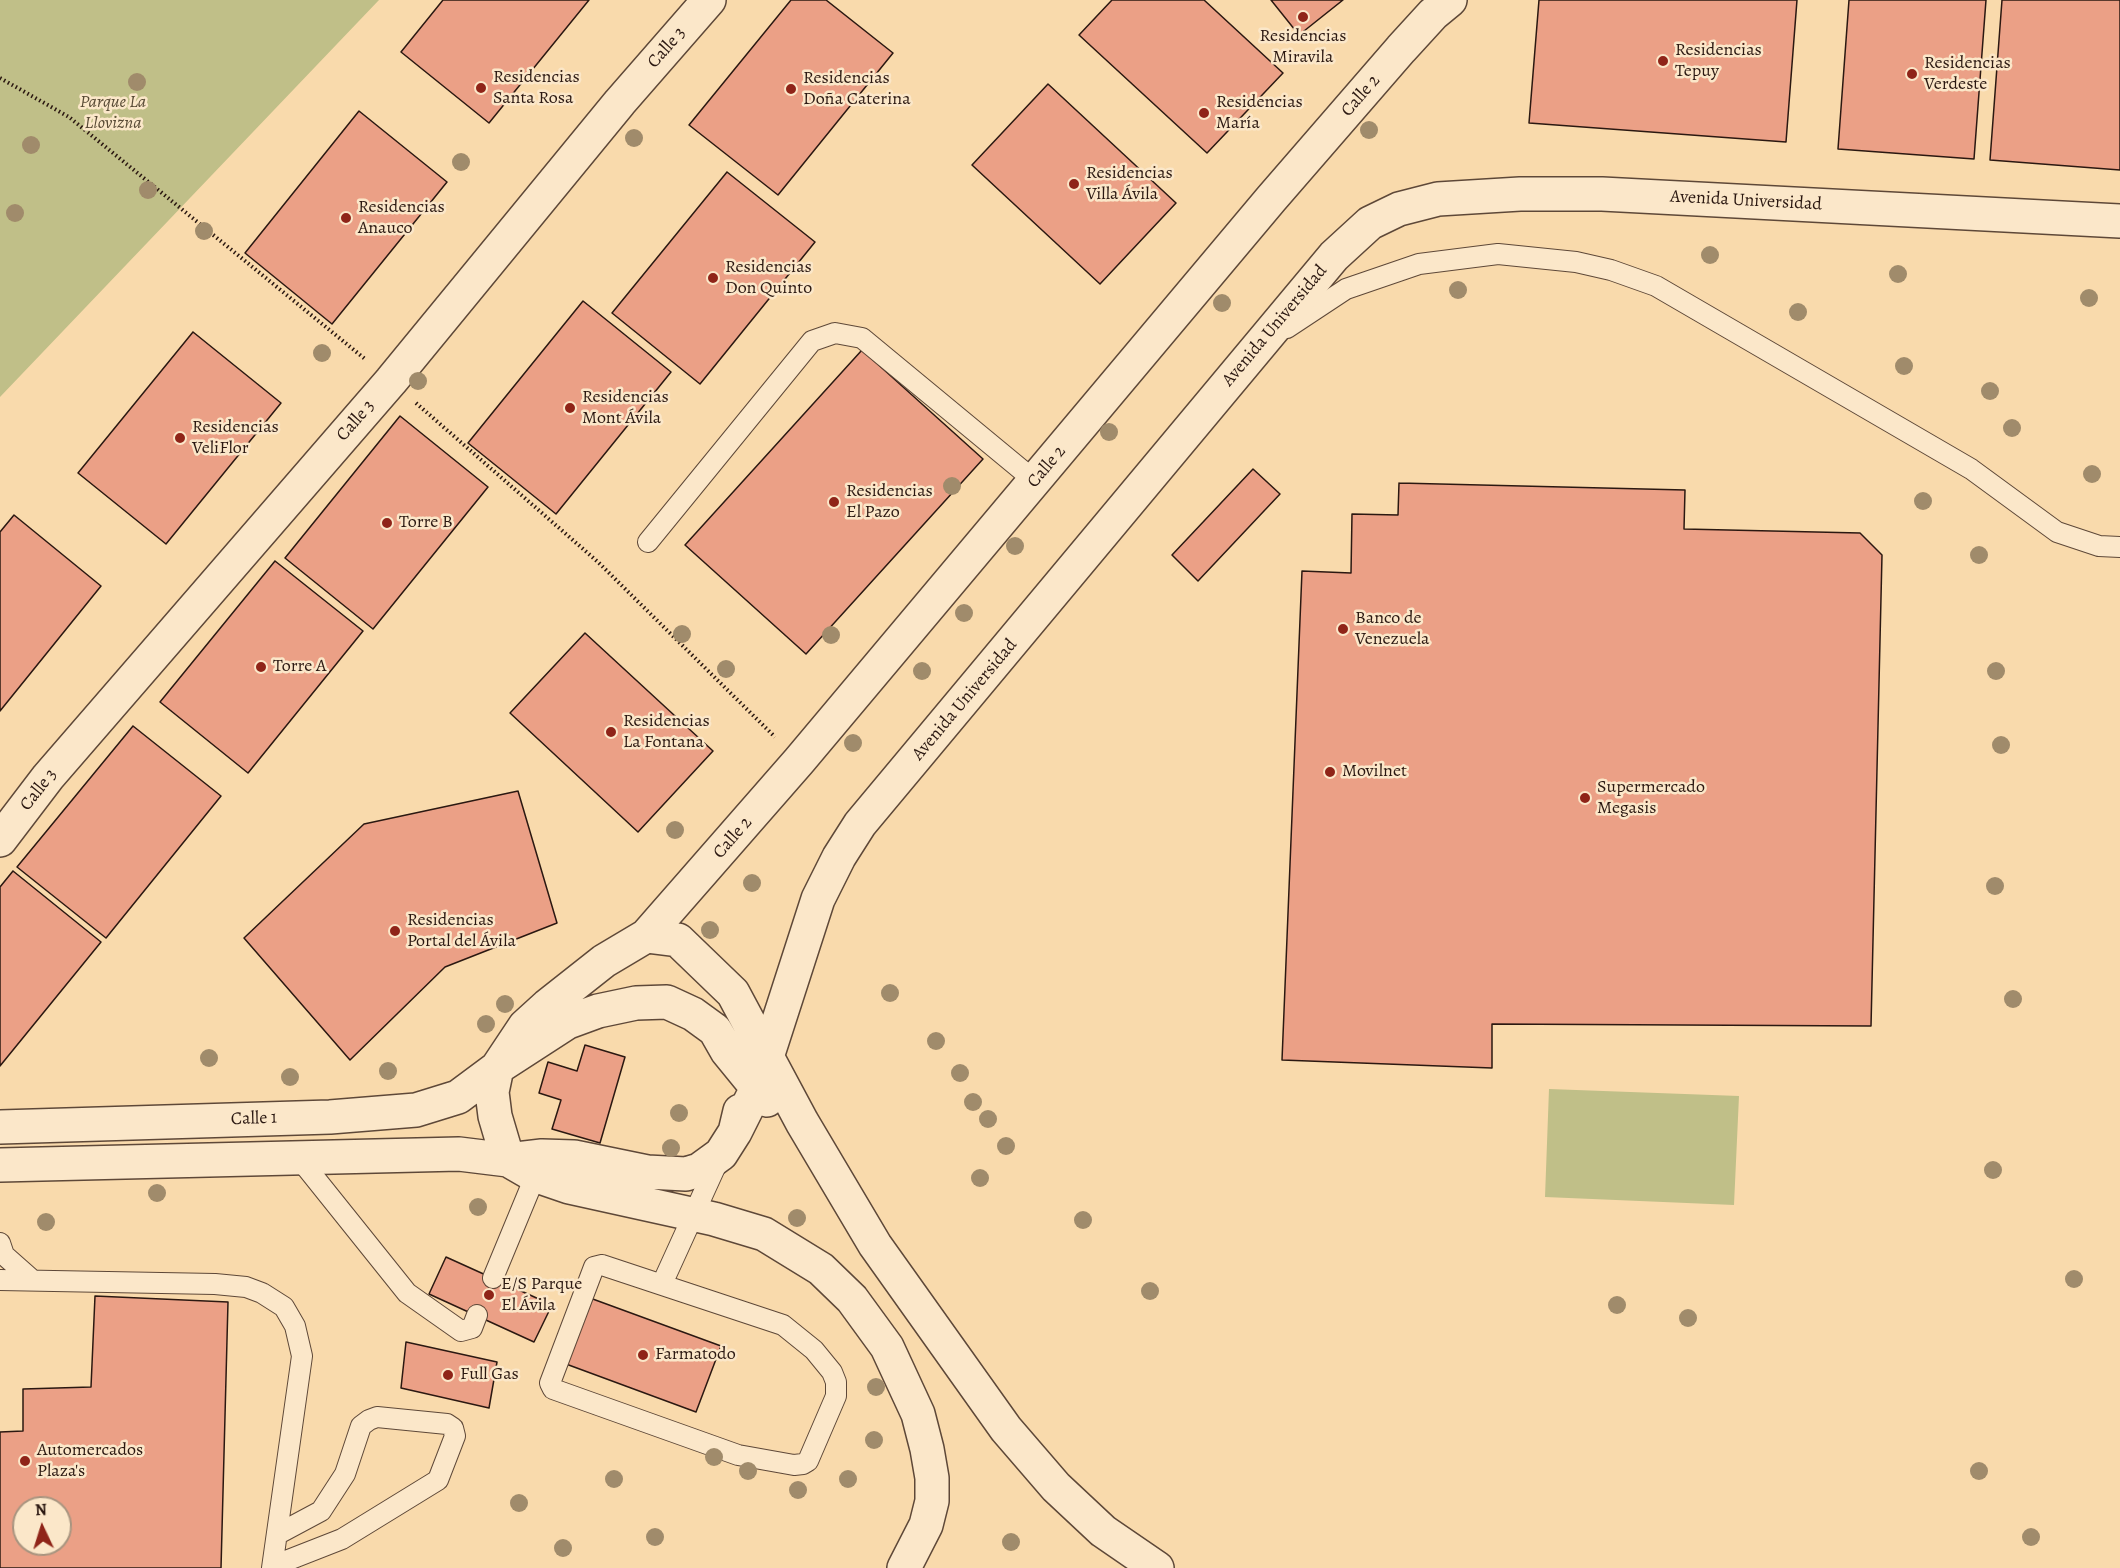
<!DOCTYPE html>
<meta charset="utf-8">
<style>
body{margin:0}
#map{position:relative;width:2120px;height:1568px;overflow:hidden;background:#f9daac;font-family:Alegreya,serif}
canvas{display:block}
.north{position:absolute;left:12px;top:1496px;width:60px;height:60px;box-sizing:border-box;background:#fbe7c9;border:2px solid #a8947f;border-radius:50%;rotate:356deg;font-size:16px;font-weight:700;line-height:24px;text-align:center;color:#2b1811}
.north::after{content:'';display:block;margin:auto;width:21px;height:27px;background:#8f2418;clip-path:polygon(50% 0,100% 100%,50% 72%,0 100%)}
</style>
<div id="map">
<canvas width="2120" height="1568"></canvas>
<div class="north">N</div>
</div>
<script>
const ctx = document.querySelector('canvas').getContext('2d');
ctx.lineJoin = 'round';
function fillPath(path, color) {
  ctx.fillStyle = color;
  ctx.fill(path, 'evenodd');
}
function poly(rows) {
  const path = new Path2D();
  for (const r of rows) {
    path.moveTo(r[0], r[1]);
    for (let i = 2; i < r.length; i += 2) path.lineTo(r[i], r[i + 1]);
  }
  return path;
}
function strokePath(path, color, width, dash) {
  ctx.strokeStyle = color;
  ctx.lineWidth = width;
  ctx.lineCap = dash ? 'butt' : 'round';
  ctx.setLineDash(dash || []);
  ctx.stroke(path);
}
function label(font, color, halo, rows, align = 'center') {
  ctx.font = font + ' Alegreya,serif';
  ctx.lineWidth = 5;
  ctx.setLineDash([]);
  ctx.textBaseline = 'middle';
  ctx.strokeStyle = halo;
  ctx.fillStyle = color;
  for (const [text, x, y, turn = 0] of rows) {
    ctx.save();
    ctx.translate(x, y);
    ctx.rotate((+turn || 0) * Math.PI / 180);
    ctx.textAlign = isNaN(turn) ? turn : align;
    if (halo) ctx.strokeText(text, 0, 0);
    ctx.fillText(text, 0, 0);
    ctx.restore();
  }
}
const green = poly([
 [0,0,379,0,0,397],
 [1549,1089,1739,1096,1734,1205,1545,1197]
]);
const building = poly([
 [443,0,589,0,489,123,401,52,443,0],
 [791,0,826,0,893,53,778,195,689,125,791,0],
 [1112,0,1204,0,1283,73,1207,153,1079,35,1112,0],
 [1271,0,1343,0,1299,35,1271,0],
 [1539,0,1797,0,1786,142,1529,123,1539,0],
 [1849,0,1986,0,1974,159,1838,149,1849,0],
 [2002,0,2120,0,2120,170,1990,160,2002,0],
 [1048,84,1176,203,1100,284,972,165,1048,84],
 [359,111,447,182,332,324,245,253,359,111],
 [727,172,815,242,700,384,612,313,727,172],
 [583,301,671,372,556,514,468,443,583,301],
 [193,332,281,403,166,544,78,473,193,332],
 [862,350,983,459,806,654,685,545,862,350],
 [400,416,488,487,373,629,285,558,400,416],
 [1253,469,1280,494,1198,581,1172,555,1253,469],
 [1399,483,1685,490,1684,529,1860,533,1882,555,1871,1026,1492,1024,1492,1068,1282,1060,1302,571,1351,573,1352,514,1398,515,1399,483],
 [14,515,101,586,0,711,0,532,14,515],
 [275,561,363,631,248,773,160,702,275,561],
 [585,633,713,751,638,832,510,713,585,633],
 [133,726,221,796,106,938,17,867,133,726],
 [518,791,557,923,445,967,350,1060,244,938,364,824,518,791],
 [13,871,101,942,0,1066,0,887,13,871],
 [585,1045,625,1057,600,1143,552,1129,561,1100,539,1093,548,1062,577,1071,585,1045],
 [446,1257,552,1305,534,1342,429,1294,446,1257],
 [95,1296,228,1302,221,1568,0,1568,0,1432,23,1431,23,1389,91,1387,95,1296],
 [24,1508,60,1508,60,1544,24,1544,24,1508],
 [590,1298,721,1346,696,1412,566,1364,590,1298],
 [406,1342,497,1362,489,1408,401,1388,406,1342]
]);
const path = poly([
 [0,78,69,117,365,359],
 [416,403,598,562,775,737]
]);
const service = poly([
 [1287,328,1346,289,1419,264,1498,254,1576,262,1611,270,1656,286,1971,469,2057,532,2099,546,2120,547],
 [648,542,812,341,835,333,862,338,1035,481],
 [298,1157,407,1293,461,1331,472,1328,477,1315],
 [0,1243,4,1255,30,1278],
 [602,1265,783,1325,814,1350,832,1372,836,1382,836,1396,808,1461,803,1464,794,1465,738,1455,553,1389,550,1383,594,1267,602,1265],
 [493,1278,539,1167],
 [0,1280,215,1284,246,1287,262,1293,284,1307,295,1326,302,1356,272,1568],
 [662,1284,718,1161],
 [273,1566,342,1539,438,1480,455,1436,453,1428,447,1424,377,1417,369,1420,361,1426,345,1474,321,1511,278,1534]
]);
const minor = poly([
 [0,840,48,777,391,381,620,102,709,0],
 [646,936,799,761,1271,199,1401,49,1433,14,1450,0],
 [0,1127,330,1117,416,1110,458,1097,497,1068,568,1022,598,1011,636,1003,667,1002,693,1014,715,1030,727,1051,767,1100],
 [735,1132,757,1088,818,899,839,857,860,824,1334,256,1370,223,1399,209,1438,199,1520,194,1602,194,2120,221],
 [0,1165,459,1154,508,1160,542,1156,574,1157,647,1172,686,1174,699,1170,721,1154,735,1132,740,1111],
 [904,1568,926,1525,932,1501,932,1478,927,1449,918,1414,887,1347,852,1299,821,1269,764,1234,714,1219,569,1187,534,1175,508,1160,495,1116,492,1092,497,1068,525,1026,547,1006,604,961,646,936,678,940,733,993,802,1122,875,1245,1006,1429,1056,1487,1103,1531,1157,1568]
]);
const trees = [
 [137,82],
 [1369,130],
 [634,138],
 [31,145],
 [461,162],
 [148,190],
 [15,213],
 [204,231],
 [1710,255],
 [1898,274],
 [1458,290],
 [2089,298],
 [1222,303],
 [1798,312],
 [322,353],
 [1904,366],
 [418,381],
 [1990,391],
 [2012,428],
 [1109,432],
 [2092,474],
 [952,486],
 [1923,501],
 [1015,546],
 [1979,555],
 [964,613],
 [682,634],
 [831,635],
 [726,669],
 [922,671],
 [1996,671],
 [853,743],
 [2001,745],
 [675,830],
 [752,883],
 [1995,886],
 [710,930],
 [890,993],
 [2013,999],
 [505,1004],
 [486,1024],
 [936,1041],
 [209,1058],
 [388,1071],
 [960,1073],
 [290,1077],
 [973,1102],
 [679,1113],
 [988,1119],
 [1006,1146],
 [671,1148],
 [1993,1170],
 [980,1178],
 [157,1193],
 [478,1207],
 [797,1218],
 [1083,1220],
 [46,1222],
 [2074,1279],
 [1150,1291],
 [1617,1305],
 [1688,1318],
 [876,1387],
 [874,1440],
 [714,1457],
 [748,1471],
 [1979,1471],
 [614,1479],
 [848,1479],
 [798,1490],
 [519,1503],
 [655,1537],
 [2031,1537],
 [1011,1542],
 [563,1548]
];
const markers = [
 [1303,17,6,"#8f2418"],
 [1663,61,6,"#8f2418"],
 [1912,74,6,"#8f2418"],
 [481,88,6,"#8f2418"],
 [791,89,6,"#8f2418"],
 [1204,113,6,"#8f2418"],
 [1074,184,6,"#8f2418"],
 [346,218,6,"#8f2418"],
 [713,278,6,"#8f2418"],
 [570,408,6,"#8f2418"],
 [180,438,6,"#8f2418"],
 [834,502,6,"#8f2418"],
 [387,523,6,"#8f2418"],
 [1343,629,6,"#8f2418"],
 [261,667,6,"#8f2418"],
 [611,732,6,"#8f2418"],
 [1330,772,6,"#8f2418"],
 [1585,798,6,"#8f2418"],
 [395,931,6,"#8f2418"],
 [489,1295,6,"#8f2418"],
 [643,1355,6,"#8f2418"],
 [448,1375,6,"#8f2418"],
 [25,1461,6,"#8f2418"]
];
const poiNames = [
 ["Residencias",1303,37,"center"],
 ["Miravila",1303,58,"center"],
 ["Residencias",1675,51],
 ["Tepuy",1675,72],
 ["Residencias",1924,64],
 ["Verdeste",1924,85],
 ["Residencias",493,78],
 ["Santa Rosa",493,99],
 ["Residencias",803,79],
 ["Doña Caterina",803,100],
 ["Residencias",1216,103],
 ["María",1216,124],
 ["Residencias",1086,174],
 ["Villa Ávila",1086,195],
 ["Residencias",358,208],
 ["Anauco",358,229],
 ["Residencias",725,268],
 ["Don Quinto",725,289],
 ["Residencias",582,398],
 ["Mont Ávila",582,419],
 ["Residencias",192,428],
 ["VeliFlor",192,449],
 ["Residencias",846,492],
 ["El Pazo",846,513],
 ["Torre B",399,523],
 ["Banco de",1355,619],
 ["Venezuela",1355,640],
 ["Torre A",273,667],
 ["Residencias",623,722],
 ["La Fontana",623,743],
 ["Movilnet",1342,772],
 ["Supermercado",1597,788],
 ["Megasis",1597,809],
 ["Residencias",407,921],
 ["Portal del Ávila",407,942],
 ["E/S Parque",501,1285],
 ["El Ávila",501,1306],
 ["Farmatodo",655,1355],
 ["Full Gas",460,1375],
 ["Automercados",37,1451],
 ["Plaza's",37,1472]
];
const streetNames = [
 ["Calle 3",667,48,-49],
 ["Calle 2",1361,96,-49],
 ["Avenida Universidad",1746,201,3],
 ["Avenida Universidad",1275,326,-50],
 ["Calle 3",356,421,-49],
 ["Calle 2",1047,467,-50],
 ["Avenida Universidad",965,700,-50],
 ["Calle 3",39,790,-52],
 ["Calle 2",733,838,-49],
 ["Calle 1",254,1119,-2]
];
const parkNames = [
 ["Parque La",113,103],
 ["Llovizna",113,124]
];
fillPath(green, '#c0bf88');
fillPath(building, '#eba086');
strokePath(building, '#2b1811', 1.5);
strokePath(service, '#5e4838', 22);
strokePath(minor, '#5e4838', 36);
strokePath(path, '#2b1811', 4, [1.5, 3]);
strokePath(service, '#fbe7c9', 20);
strokePath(minor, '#fbe7c9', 33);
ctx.fillStyle = '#a08b6b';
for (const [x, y] of trees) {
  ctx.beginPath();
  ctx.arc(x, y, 9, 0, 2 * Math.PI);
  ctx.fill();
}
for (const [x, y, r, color] of markers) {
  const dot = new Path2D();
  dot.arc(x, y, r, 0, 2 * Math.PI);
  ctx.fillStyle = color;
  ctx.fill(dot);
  strokePath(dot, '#fbe7c9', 2);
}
label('18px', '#2b1811', '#fbe7c9', poiNames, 'left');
label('18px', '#2b1811', '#fbe7c9', streetNames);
label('italic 18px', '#584a35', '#fbe7c9', parkNames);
</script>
